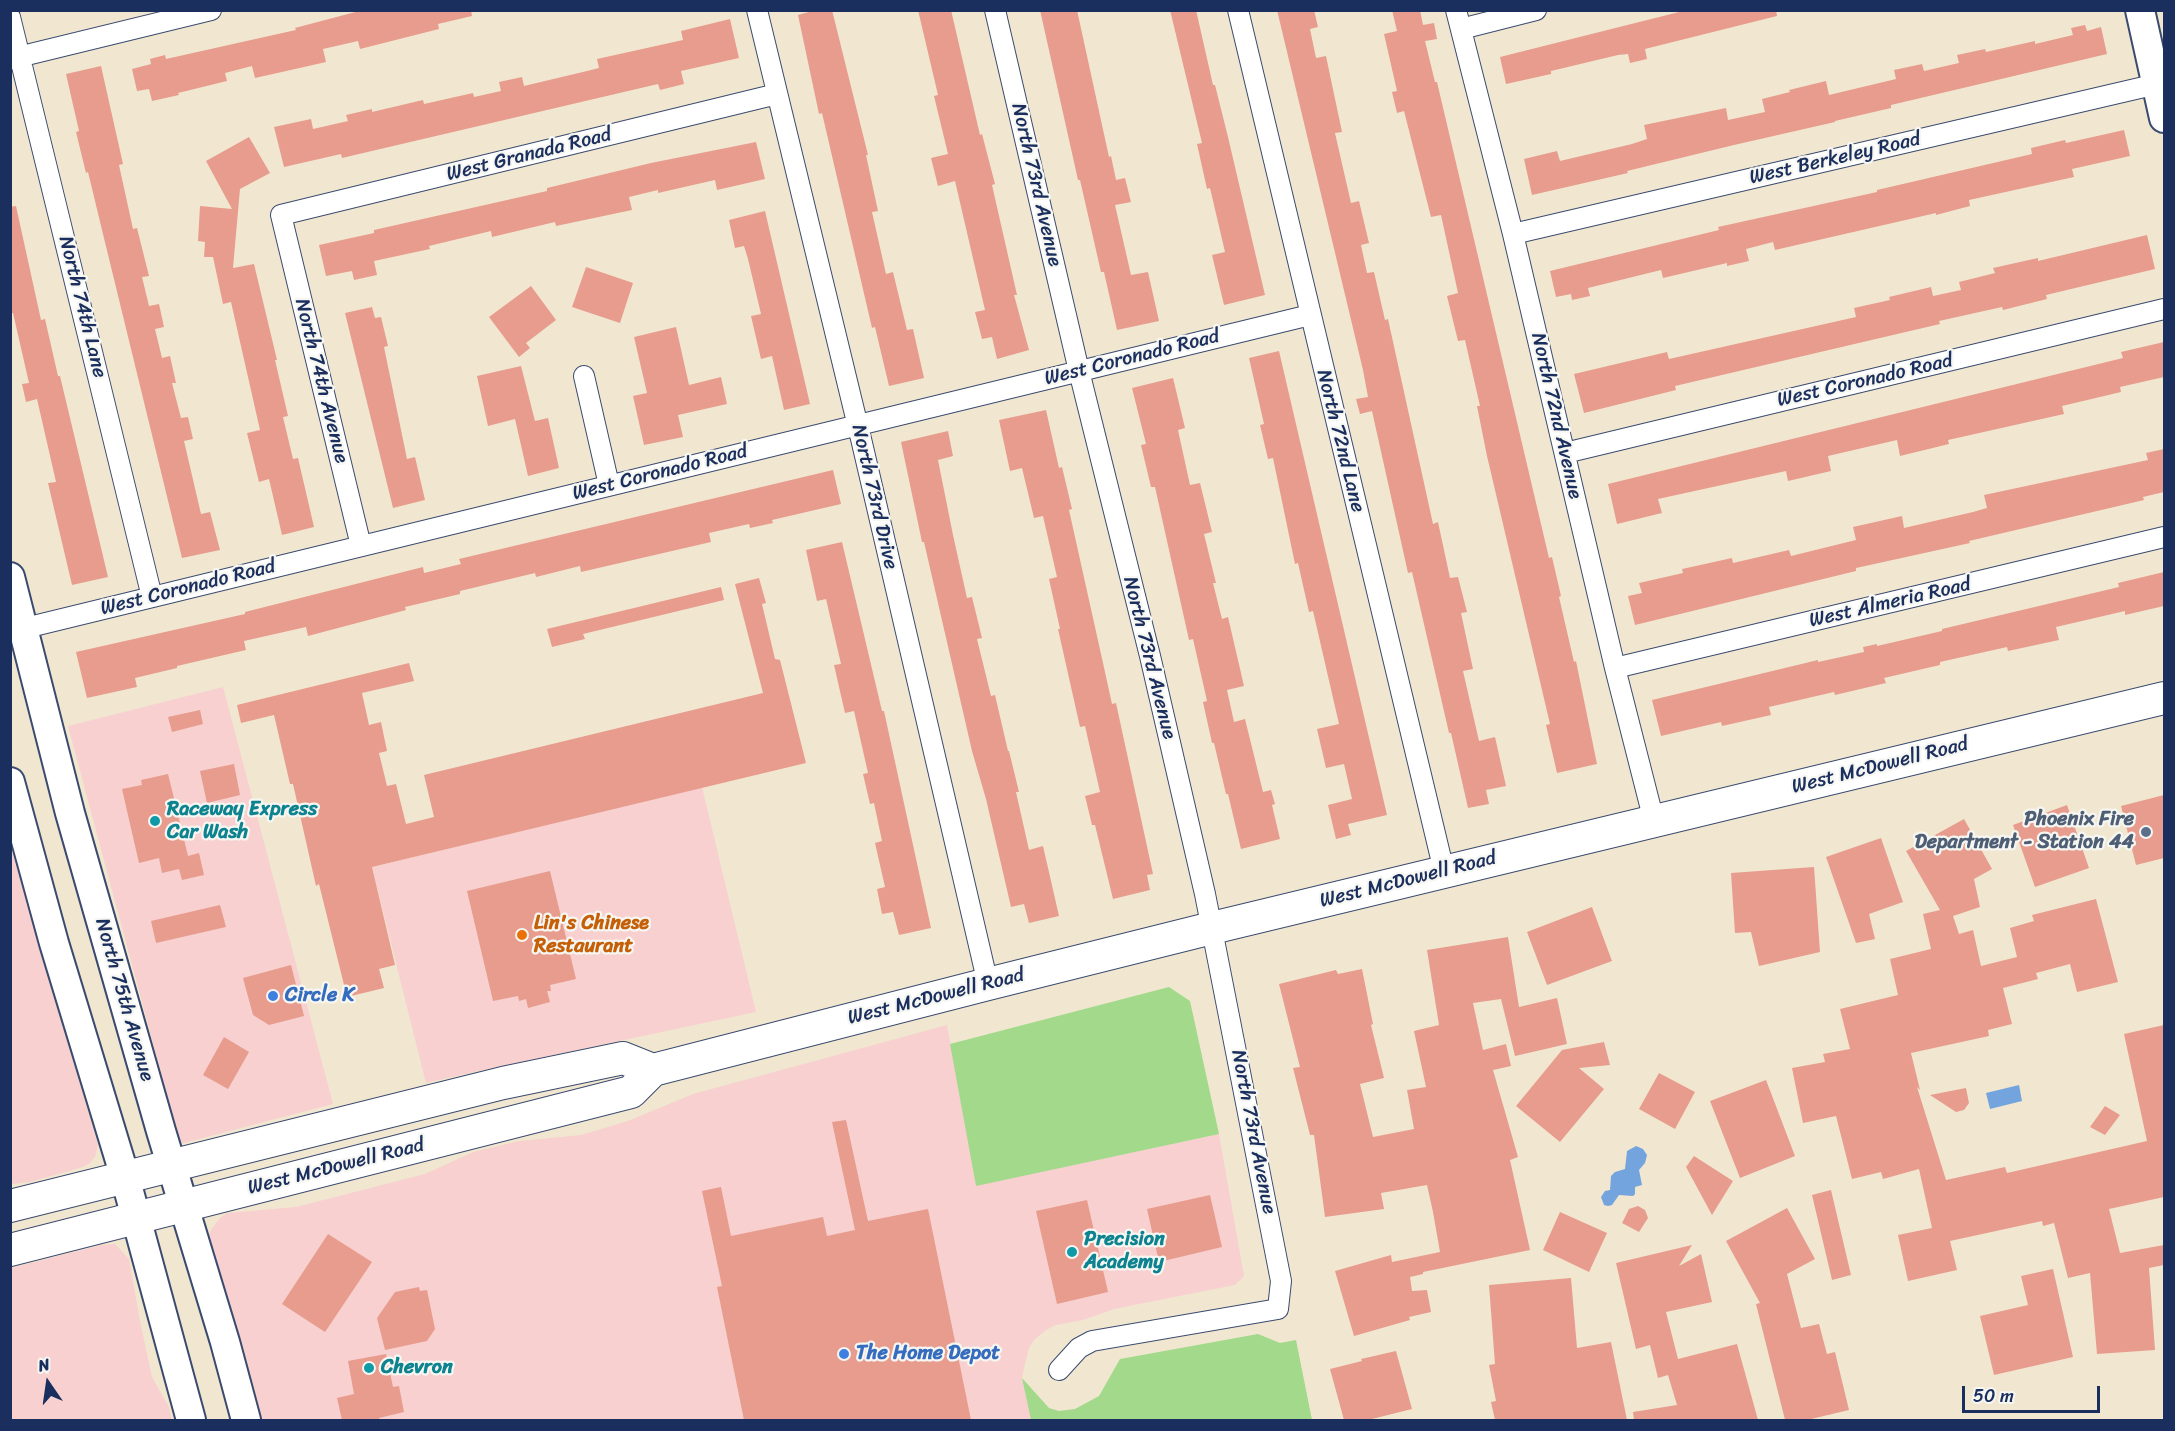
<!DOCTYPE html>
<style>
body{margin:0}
#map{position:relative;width:2175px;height:1431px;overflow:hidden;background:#f1e7d0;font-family:Sriracha,sans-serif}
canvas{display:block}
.frame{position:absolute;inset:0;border:12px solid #1b2f5e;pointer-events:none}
.north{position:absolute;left:18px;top:1353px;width:60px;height:60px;-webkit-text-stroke:4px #f6f6f2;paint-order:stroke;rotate:347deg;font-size:16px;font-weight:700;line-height:24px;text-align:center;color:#1b2f5e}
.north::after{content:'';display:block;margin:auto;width:21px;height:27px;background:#1b2f5e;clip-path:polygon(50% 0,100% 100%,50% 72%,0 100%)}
.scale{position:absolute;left:1962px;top:1386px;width:138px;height:27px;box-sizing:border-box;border:3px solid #1b2f5e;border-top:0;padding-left:8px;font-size:18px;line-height:21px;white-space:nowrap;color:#1b2f5e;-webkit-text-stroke:4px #f6f6f2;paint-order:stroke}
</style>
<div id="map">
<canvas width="2175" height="1431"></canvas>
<div class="frame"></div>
<div class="north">N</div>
<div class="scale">50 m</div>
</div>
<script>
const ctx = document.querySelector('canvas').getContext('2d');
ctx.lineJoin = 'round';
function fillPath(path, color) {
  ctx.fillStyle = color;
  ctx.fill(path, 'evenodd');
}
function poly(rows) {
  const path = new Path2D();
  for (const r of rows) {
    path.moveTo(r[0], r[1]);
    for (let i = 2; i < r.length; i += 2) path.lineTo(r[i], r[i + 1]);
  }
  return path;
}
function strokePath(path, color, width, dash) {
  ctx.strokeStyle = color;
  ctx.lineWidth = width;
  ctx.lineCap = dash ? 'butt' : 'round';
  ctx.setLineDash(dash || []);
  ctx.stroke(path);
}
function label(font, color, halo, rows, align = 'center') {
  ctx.font = font + ' Sriracha,sans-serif';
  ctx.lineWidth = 4.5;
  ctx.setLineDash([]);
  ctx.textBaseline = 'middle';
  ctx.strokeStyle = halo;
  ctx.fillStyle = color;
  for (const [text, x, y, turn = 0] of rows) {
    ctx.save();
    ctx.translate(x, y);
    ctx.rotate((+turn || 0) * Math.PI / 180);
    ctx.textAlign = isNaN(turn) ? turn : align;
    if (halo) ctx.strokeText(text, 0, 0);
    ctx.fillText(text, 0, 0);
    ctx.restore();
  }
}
const built = poly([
 [223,687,333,1104,180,1144,68,726],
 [702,787,756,1012,492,1068,426,1083,372,867],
 [10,839,29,912,98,1145,95,1157,90,1163,83,1167,30,1182,11,1184],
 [947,1025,976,1185,1219,1134,1244,1276,1235,1285,1114,1309,1083,1320,1056,1325,1046,1330,1034,1340,1029,1348,1024,1368,1022,1378,1031,1420,262,1420,210,1247,209,1236,211,1230,220,1218,227,1213,296,1207,425,1174,473,1152,519,1141,581,1135,628,1121,693,1094],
 [115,1244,129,1259,140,1321,152,1377,169,1407,172,1420,11,1420,11,1268,101,1245]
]);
const green = poly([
 [1169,987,1190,1001,1219,1134,976,1186,950,1044],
 [1258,1334,1280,1343,1296,1340,1312,1420,1031,1420,1022,1378,1049,1408,1059,1411,1075,1409,1099,1396,1120,1359]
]);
const water = poly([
 [2019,1085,2022,1101,1990,1109,1986,1093],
 [1636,1146,1643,1149,1647,1155,1645,1163,1639,1170,1642,1185,1635,1187,1635,1194,1633,1196,1619,1195,1612,1205,1608,1206,1604,1205,1601,1197,1605,1191,1610,1190,1611,1176,1615,1172,1625,1169,1627,1151]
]);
const building = poly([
 [363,10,471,10,472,16,438,24,439,29,360,49,358,41,323,49,326,62,304,67,255,78,252,66,225,73,227,81,178,93,179,95,152,101,149,89,137,91,132,69,151,64,150,59,165,55,166,59,233,44,296,30,295,28],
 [816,10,832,10,868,155,866,155,878,211,872,212,886,274,893,272,907,330,913,329,924,378,889,386,875,327,872,328,822,113,819,114,798,15],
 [918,10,951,10,980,135,982,134,995,184,992,185,1017,295,1014,295,1029,350,997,359,992,337,982,339,975,312,985,310,955,181,938,186,931,158,948,154,934,96,938,95],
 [1040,10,1077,10,1109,157,1111,156,1116,180,1125,178,1131,202,1115,205,1131,275,1148,272,1159,321,1117,330,1104,272,1101,272,1080,180,1078,180],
 [1170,10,1196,10,1213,85,1215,85,1228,137,1265,295,1224,305,1212,255,1225,252,1210,188,1207,189,1197,144,1202,143],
 [1277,10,1314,10,1318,27,1310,29,1316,58,1326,56,1342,132,1335,133,1351,203,1359,201,1369,243,1361,245,1367,273,1374,272,1385,320,1388,319,1433,524,1438,522,1450,578,1458,577,1467,612,1461,613,1473,669,1463,671,1479,741,1495,737,1506,786,1486,790,1489,804,1468,808,1451,733,1449,733,1412,572,1408,573,1372,411,1360,414,1356,399,1368,397,1363,370],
 [1392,10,1420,10,1423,25,1434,23,1437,39,1425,41,1435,82,1437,82,1549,558,1552,557,1561,596,1559,597,1574,662,1576,661,1597,764,1557,773,1546,725,1550,724,1487,456,1477,406,1480,406,1465,340,1458,341,1447,296,1458,293,1441,215,1431,217,1404,111,1397,113,1392,92,1397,91,1384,34,1397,31],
 [1687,10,1776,10,1777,16,1645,49,1647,59,1630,63,1628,54,1618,55,1551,71,1551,74,1506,84,1500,57],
 [730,19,739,58,681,71,684,84,660,90,658,84,342,158,341,154,284,167,274,127,311,119,313,129,348,121,346,115,372,109,372,112,423,100,424,104,473,93,474,97,501,91,499,82,522,77,524,86,587,71,599,68,597,59,683,40,681,31],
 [2085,25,2087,31,2101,27,2107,54,1891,105,1891,108,1835,121,1835,122,1734,145,1627,171,1628,173,1532,195,1524,159,1557,151,1560,161,1632,144,1647,139,1644,125,1726,108,1728,120,1765,112,1762,99,1790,92,1789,90,1826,81,1829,95,1896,79,1894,70,1922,64,1924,71,1959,63,1957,55,1985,49,1986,52,2035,41,2035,44,2073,35,2071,28],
 [101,66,123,164,119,165,133,229,137,228,149,276,142,277,149,306,159,304,164,327,155,329,162,358,170,356,176,383,172,383,181,418,188,417,193,439,184,441,201,514,210,512,220,550,182,558,102,230,88,172,86,173,76,132,79,131,66,74],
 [2124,130,2130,156,2072,169,2074,177,1969,200,1970,206,1936,215,1936,213,1775,250,1773,242,1746,249,1749,261,1727,266,1727,263,1663,278,1661,270,1588,288,1590,296,1572,300,1571,294,1556,297,1550,271,1719,230,1718,227,1877,192,1877,190,2032,154,2031,148,2065,140,2066,143],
 [249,137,270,173,240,189,233,268,254,264,277,360,275,360,288,416,283,417,293,459,298,458,314,527,282,535,269,479,259,482,247,433,260,430,231,302,223,304,213,257,204,257,205,242,198,241,200,206,232,209,206,161],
 [756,142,765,179,717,190,715,180,658,193,658,190,629,197,632,210,556,226,555,222,492,237,491,231,429,246,430,249,374,261,377,275,354,280,352,271,326,276,319,245,374,233,374,230,547,191,547,188,651,163],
 [16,206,41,320,45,319,58,376,60,376,108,577,72,585,48,483,56,482,37,399,26,402,22,384,29,383,13,313,10,313,10,207],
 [765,211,810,404,784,410,772,356,761,359,751,316,761,314,748,259,744,246,735,248,729,220],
 [2147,235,2155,269,2046,295,2047,299,2003,310,2002,307,1939,321,1940,324,1675,386,1676,390,1584,413,1574,374,1667,352,1669,359,1856,317,1854,308,1890,300,1889,297,1931,287,1933,296,1961,290,1959,282,1995,273,1993,268,2038,258,2038,261],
 [586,267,633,283,620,323,572,307],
 [531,286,556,320,526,343,530,348,519,357,489,317],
 [372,307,375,318,381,317,388,346,384,347,407,459,415,457,425,500,393,508,345,313],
 [676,327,689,385,721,377,727,404,678,415,683,437,644,445,633,396,647,393,634,337],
 [2164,342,2164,377,2120,387,2121,392,2062,406,2064,414,1948,440,1949,444,1900,456,1897,440,1828,456,1831,471,1788,481,1786,471,1658,499,1662,513,1617,524,1608,484,2123,358,2121,352],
 [1279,351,1387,815,1348,824,1351,835,1336,839,1328,805,1352,799,1344,764,1326,768,1317,729,1339,724,1313,611,1309,612,1298,563,1295,564,1273,458,1268,459,1260,425,1264,424,1249,358],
 [521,366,535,421,548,418,559,468,528,476,515,419,488,426,477,376],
 [1173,378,1185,428,1178,430,1190,485,1200,483,1212,532,1204,534,1216,583,1213,583,1222,619,1228,617,1244,686,1227,690,1234,722,1245,719,1263,792,1271,790,1275,804,1272,805,1280,839,1241,849,1228,794,1226,794,1214,743,1212,743,1203,702,1207,701,1193,639,1189,640,1155,487,1151,487,1141,445,1146,444,1132,388],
 [1046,410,1059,468,1062,467,1072,509,1069,510,1103,663,1112,704,1116,703,1153,874,1147,875,1150,890,1113,899,1095,825,1092,825,1085,796,1100,792,1085,726,1080,727,1058,629,1060,629,1049,579,1057,577,1043,516,1034,518,1022,468,1010,471,999,420],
 [948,431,953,456,938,460,953,535,967,598,972,597,982,638,977,639,991,696,995,695,1008,751,1009,751,1019,792,1016,792,1029,850,1043,846,1059,916,1029,923,1024,904,1011,907,986,799,972,751,924,542,922,542,901,442],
 [2164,449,2164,492,2143,497,2144,500,1969,541,1970,543,1856,568,1856,571,1635,625,1628,596,1642,593,1639,583,1683,573,1682,569,1732,558,1733,563,1789,550,1791,556,1856,540,1853,527,1902,516,1904,528,1973,512,1987,508,1984,495,2148,460,2146,453],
 [833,470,841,504,772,520,773,523,750,528,749,524,709,533,711,542,581,572,580,566,536,577,535,573,460,591,460,594,405,607,406,610,308,636,306,627,244,641,246,650,177,666,177,668,135,678,137,687,87,698,76,652,245,614,245,612,423,567,424,573,461,564,459,559],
 [842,542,882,711,884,711,931,928,899,935,893,912,882,914,877,889,885,887,875,843,882,841,874,803,870,804,863,774,868,773,854,711,845,713,834,665,841,664,826,599,817,601,806,550],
 [2164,572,2164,606,2125,615,2125,611,2056,627,2059,640,2008,651,2007,647,1940,662,1940,665,1884,678,1886,683,1835,695,1834,692,1769,707,1771,715,1722,726,1721,722,1661,736,1652,700,1818,660,1818,662,1864,652,1863,647,1877,644,1877,646,1942,631,1942,629,2119,587,2118,583],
 [759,578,766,603,762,604,775,659,780,660,806,763,372,867,395,965,379,969,384,988,347,997,319,884,316,886,293,784,290,784,274,715,241,723,237,705,409,663,414,681,362,693,369,725,381,722,387,751,379,753,387,786,396,784,406,824,434,817,424,775,763,693,735,584],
 [721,587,724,600,583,634,585,639,552,647,547,629],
 [200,710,203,724,172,732,168,717],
 [234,764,240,795,207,803,200,771],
 [168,774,188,856,199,853,204,875,182,880,179,869,162,873,159,858,139,863,122,789,142,785,141,780],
 [2164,795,2164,858,2136,865,2121,806],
 [2067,805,2089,868,2035,887,2013,825],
 [1964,819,1992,869,1974,879,1980,907,1953,916,1959,934,1973,930,1981,966,2017,957,2010,928,2034,921,2032,915,2096,899,2118,982,2077,992,2070,964,2036,973,2038,979,2003,988,2012,1024,1988,1030,1989,1036,1911,1053,1920,1090,1917,1087,1946,1180,2005,1167,2007,1173,2147,1141,2124,1034,2164,1025,2164,1197,2109,1209,2120,1253,2164,1245,2164,1265,2149,1268,2155,1350,2097,1354,2090,1273,2068,1278,2054,1223,2043,1226,2042,1221,1950,1241,1957,1270,1908,1281,1898,1235,1932,1228,1919,1169,1883,1179,1881,1172,1852,1179,1836,1116,1803,1123,1792,1068,1825,1062,1823,1054,1850,1049,1840,1009,1898,995,1890,959,1931,949,1923,914,1940,910,1906,851],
 [1881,838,1903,902,1869,914,1875,939,1856,943,1826,857],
 [1814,867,1820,952,1759,966,1751,932,1735,933,1731,873],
 [550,871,576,979,550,985,551,991,547,991,550,1002,528,1008,526,999,519,1001,518,996,493,1001,467,891],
 [220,905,226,927,156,943,151,921],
 [1592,907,1612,961,1547,985,1527,932],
 [1508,937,1519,1007,1557,998,1567,1044,1515,1056,1501,999,1473,1003,1483,1050,1506,1044,1511,1066,1493,1070,1518,1157,1510,1160,1530,1250,1423,1272,1423,1274,1410,1277,1412,1291,1427,1290,1431,1312,1409,1317,1410,1320,1354,1336,1335,1271,1391,1255,1392,1262,1440,1252,1433,1212,1427,1185,1381,1193,1384,1209,1325,1217,1314,1135,1310,1135,1293,1068,1300,1067,1279,984,1336,970,1338,974,1362,969,1373,1024,1371,1025,1384,1078,1360,1084,1373,1137,1414,1129,1407,1090,1426,1087,1414,1031,1439,1025,1427,950],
 [291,965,304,1016,269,1025,253,1015,243,978],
 [224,1037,249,1052,228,1089,203,1075],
 [1604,1042,1610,1065,1579,1068,1604,1089,1560,1142,1516,1106,1562,1050],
 [1659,1073,1695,1092,1675,1129,1639,1109],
 [1766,1080,1795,1156,1740,1178,1710,1101],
 [1966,1088,1969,1103,1964,1110,1956,1112,1930,1095],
 [2105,1106,2120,1115,2105,1135,2090,1127],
 [846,1120,868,1221,928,1209,971,1420,744,1420,717,1287,722,1286,702,1191,721,1187,731,1236,823,1217,827,1236,855,1230,832,1122],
 [1694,1156,1733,1181,1712,1215,1686,1167],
 [1831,1190,1851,1275,1832,1280,1812,1195],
 [1210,1195,1222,1247,1159,1262,1147,1209],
 [1087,1200,1108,1292,1057,1304,1036,1211],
 [1638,1206,1645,1210,1648,1218,1639,1232,1622,1223,1629,1209],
 [1787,1208,1815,1259,1787,1274,1801,1328,1819,1324,1827,1354,1835,1352,1849,1410,1807,1420,1785,1420,1756,1304,1760,1303,1726,1241],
 [1560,1212,1607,1233,1589,1272,1543,1250],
 [328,1234,372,1262,325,1332,282,1304],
 [1692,1245,1679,1266,1701,1254,1712,1302,1666,1312,1678,1359,1737,1344,1758,1420,1634,1420,1633,1412,1677,1405,1668,1375,1658,1378,1650,1345,1636,1349,1616,1263],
 [2053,1269,2073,1357,1994,1375,1980,1316,2028,1305,2021,1276],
 [1571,1278,1577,1348,1611,1342,1627,1420,1495,1420,1491,1402,1496,1401,1489,1365,1495,1364,1489,1285],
 [419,1287,420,1291,427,1290,435,1329,427,1341,385,1350,377,1318,395,1292],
 [1396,1351,1412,1409,1368,1420,1344,1420,1330,1369,1362,1361,1361,1359],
 [386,1354,393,1387,399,1386,404,1412,379,1418,380,1420,342,1420,337,1398,354,1394,348,1361]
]);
const street = poly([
 [757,10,862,443,988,984],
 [995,10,1079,371,1150,656,1205,894,1281,1281,1278,1309,1092,1341,1079,1348,1059,1370],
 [1238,10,1444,871],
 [1456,10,1513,234,1615,668,1654,821],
 [10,17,152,597],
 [1461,29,1536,10],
 [10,59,211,10],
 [1513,234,2157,84],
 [584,376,609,485],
 [1565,453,2164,309],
 [361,546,281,215,777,94],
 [13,631,1310,315],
 [1615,668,2164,537]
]);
const secondary = poly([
 [2140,10,2164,118],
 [10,577,70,813,161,1131,225,1342,246,1420],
 [10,782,54,943,125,1177,191,1420]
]);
const primary = poly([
 [10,1206,503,1083,623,1058,653,1070],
 [10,1250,631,1092,653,1070,988,984,1212,928,2164,698]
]);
const markers = [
 [155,821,6,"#0f9aa8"],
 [2146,832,6,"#5c6f8a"],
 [522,935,6,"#e8710a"],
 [273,996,6,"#3f7fe0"],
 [1072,1252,6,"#0f9aa8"],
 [844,1354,6,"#3f7fe0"],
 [369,1368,6,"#0f9aa8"]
];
const streetNames = [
 ["West Granada Road",529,155,-14],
 ["West Berkeley Road",1835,159,-13],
 ["North 73rd Avenue",1036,185,77],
 ["North 74th Lane",82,307,76],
 ["West Coronado Road",1132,358,-14],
 ["North 74th Avenue",321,381,76],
 ["West Coronado Road",1865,381,-13],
 ["North 72nd Avenue",1556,416,77],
 ["North 72nd Lane",1340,441,76],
 ["West Coronado Road",660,473,-14],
 ["North 73rd Drive",874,497,77],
 ["West Coronado Road",188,588,-14],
 ["West Almeria Road",1890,603,-13],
 ["North 73rd Avenue",1149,658,76],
 ["West McDowell Road",1880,766,-14],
 ["West McDowell Road",1408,880,-14],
 ["West McDowell Road",936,997,-14],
 ["North 75th Avenue",124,1000,74],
 ["North 73rd Avenue",1253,1132,79],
 ["West McDowell Road",336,1167,-14]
];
const cultureNames = [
 ["Raceway Express",167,810],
 ["Car Wash",167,833],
 ["Precision",1084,1240],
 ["Academy",1084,1263],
 ["Chevron",381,1368]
];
const serviceNames = [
 ["Phoenix Fire",2134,820],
 ["Department - Station 44",2134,843]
];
const foodNames = [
 ["Lin's Chinese",534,924],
 ["Restaurant",534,947]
];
const shopNames = [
 ["Circle K",285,996],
 ["The Home Depot",856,1354]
];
fillPath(built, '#f7d0cf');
fillPath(green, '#a2d98b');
fillPath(water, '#74a4de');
fillPath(building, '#e79c8e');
strokePath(street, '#3b4b6f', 22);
strokePath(secondary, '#3b4b6f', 32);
strokePath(primary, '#3b4b6f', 34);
strokePath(street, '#fff', 20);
strokePath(secondary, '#fff', 28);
strokePath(primary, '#fff', 32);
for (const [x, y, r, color] of markers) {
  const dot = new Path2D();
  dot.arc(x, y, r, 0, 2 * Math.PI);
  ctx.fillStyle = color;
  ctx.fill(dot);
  strokePath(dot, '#f6f6f2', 2);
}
label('20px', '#1b2f5e', '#f6f6f2', streetNames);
label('bold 20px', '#0d838f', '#f6f6f2', cultureNames, 'left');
label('bold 20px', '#4e5e75', '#f6f6f2', serviceNames, 'right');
label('bold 20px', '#c56008', '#f6f6f2', foodNames, 'left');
label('bold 20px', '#366cbe', '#f6f6f2', shopNames, 'left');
</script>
